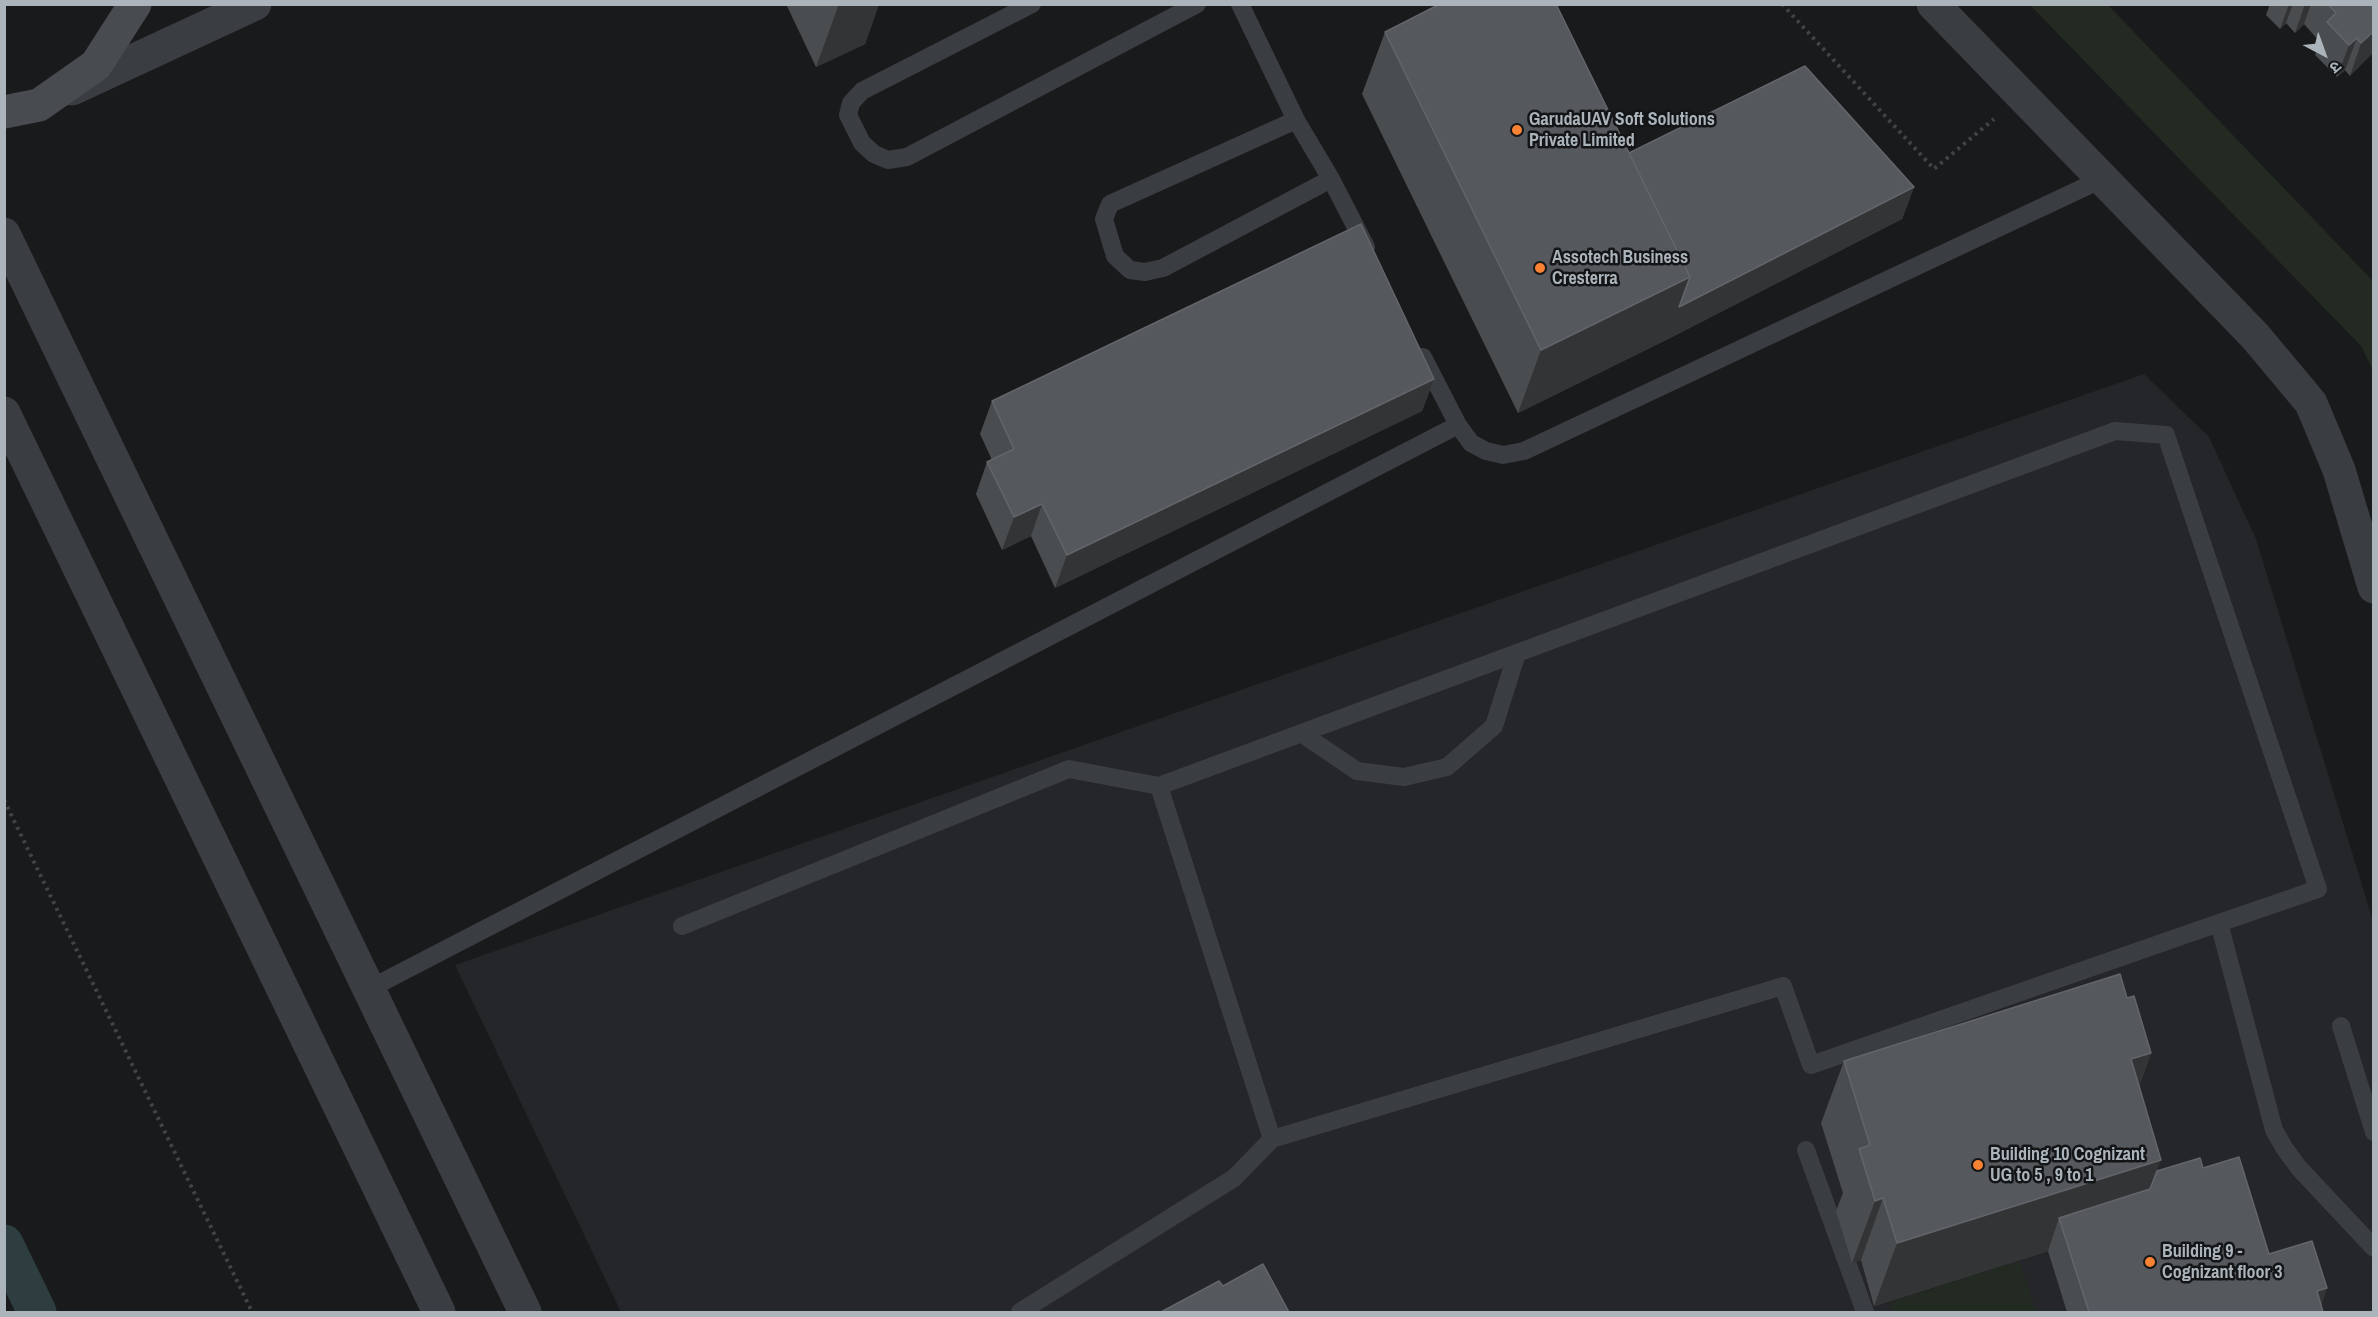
<!DOCTYPE html>
<meta charset="utf-8">
<style>
body{margin:0}
#map{position:relative;width:2378px;height:1317px;overflow:hidden;background:#191a1b;font-family:"Archivo Narrow","Noto Sans Devanagari",sans-serif}
canvas{display:block}
.frame{position:absolute;inset:0;border:6px solid #abb4bb;pointer-events:none}
.north{position:absolute;left:2294px;top:24px;width:60px;height:60px;-webkit-text-stroke:4px #141517;paint-order:stroke;rotate:139deg;font-size:16px;font-weight:700;line-height:24px;text-align:center;color:#abb4bb}
.north::after{content:'';display:block;margin:auto;width:21px;height:27px;background:#abb4bb;clip-path:polygon(50% 0,100% 100%,50% 72%,0 100%)}
</style>
<div id="map">
<canvas width="2378" height="1317"></canvas>
<div class="frame"></div>
<div class="north">उ</div>
</div>
<script>
const ctx = document.querySelector('canvas').getContext('2d');
ctx.lineJoin = 'round';
function fillPath(path, color) {
  ctx.fillStyle = color;
  ctx.fill(path, 'evenodd');
}
function poly(rows) {
  const path = new Path2D();
  for (const r of rows) {
    path.moveTo(r[0], r[1]);
    for (let i = 2; i < r.length; i += 2) path.lineTo(r[i], r[i + 1]);
  }
  return path;
}
function strokePath(path, color, width, dash) {
  ctx.strokeStyle = color;
  ctx.lineWidth = width;
  ctx.lineCap = dash ? 'butt' : 'round';
  ctx.setLineDash(dash || []);
  ctx.stroke(path);
}
function label(font, color, halo, rows, align = 'center') {
  ctx.font = font + ' "Archivo Narrow",sans-serif';
  ctx.lineWidth = 5;
  ctx.setLineDash([]);
  ctx.textBaseline = 'middle';
  ctx.strokeStyle = halo;
  ctx.fillStyle = color;
  for (const [text, x, y, turn = 0] of rows) {
    ctx.save();
    ctx.translate(x, y);
    ctx.rotate((+turn || 0) * Math.PI / 180);
    ctx.textAlign = isNaN(turn) ? turn : align;
    if (halo) ctx.strokeText(text, 0, 0);
    ctx.fillText(text, 0, 0);
    ctx.restore();
  }
}
const built = poly([
 [2144,374,2209,437,2256,539,2373,921,2373,1312,621,1312,455,965]
]);
const green = poly([
 [2030,5,2108,5,2373,281,2373,371,2361,346],
 [2019,1261,2036,1312,1893,1312,1890,1303]
]);
const canal = poly([
 [4,1244,37,1312]
]);
const path = poly([
 [1782,4,1934,169,1994,119],
 [4,800,252,1312]
]);
const service = poly([
 [1032,4,862,91,851,103,848,115,862,143,874,154,888,160,907,157,1197,4],
 [1240,4,1296,120,1331,179,1366,247],
 [1296,120,1110,204,1104,219,1115,256,1130,270,1145,272,1163,268,1331,179],
 [1423,357,1458,425,1471,443,1486,451,1503,455,1524,451,2102,179],
 [1301,733,1357,771,1404,777,1447,767,1494,726,1517,653],
 [682,926,1069,769,1159,786],
 [369,989,1458,425],
 [2341,1026,2374,1132],
 [1272,1139,1159,786,2115,431,2166,435,2318,889,2219,923,2274,1130,2285,1149,2299,1168,2374,1248],
 [1806,1150,1865,1312],
 [1020,1312,1234,1178,1272,1139,1783,986,1811,1065,2219,923]
]);
const minor = poly([
 [1933,4,2255,336,2311,403,2339,470,2374,587]
]);
const tertiary = poly([
 [72,89,255,4],
 [4,234,525,1312],
 [4,413,439,1312]
]);
const secondary = poly([
 [4,112,39,105,96,65,135,4]
]);
const wall = poly([
 [786,4,879,4,865,44,816,67],
 [2270,4,2373,4,2373,32,2350,76,2345,70,2337,77,2315,55,2320,42,2304,24,2295,33,2286,23,2280,29,2266,15],
 [1385,32,1629,153,1914,187,1902,219,1668,339,1518,413,1362,94],
 [1434,379,1422,411,1055,588,1031,536,1002,550,976,494,987,462,992,460,980,434,992,401],
 [2127,998,2151,1053,2139,1086,2157,1171,2203,1168,2269,1254,2327,1288,2321,1305,2323,1312,2067,1312,2048,1251,1874,1306,1861,1260,1852,1263,1836,1211,1843,1193,1821,1123,1844,1061]
]);
const shadedWall = poly([
 [839,4,879,4,865,44,816,67],
 [2289,4,2293,4,2286,23,2280,29],
 [2305,4,2311,4,2304,24,2295,33],
 [2373,24,2373,53,2350,76,2361,43],
 [2357,38,2345,70,2337,77,2349,45],
 [1914,187,1902,219,1668,339,1518,413,1541,350,1690,277],
 [1434,379,1422,411,1055,588,1067,555],
 [1042,504,1031,536,1002,550,1014,517],
 [2151,1053,2128,1115,2131,1059],
 [2161,1160,2138,1222,2059,1218,2048,1251,1874,1306,1897,1243],
 [1883,1198,1861,1260,1852,1263,1875,1201],
 [2327,1288,2318,1312,2317,1291]
]);
const building = poly([
 [1440,4,1556,4,1690,277,1541,350,1385,32,1440,4],
 [2328,4,2373,4,2373,32,2361,43,2357,38,2349,45,2327,22,2336,13,2328,4],
 [1805,66,1914,187,1679,307,1690,277,1629,153,1805,66],
 [1361,224,1434,379,1067,555,1042,504,1014,517,987,462,1014,449,992,401,1361,224],
 [2120,974,2127,998,2134,996,2151,1053,2131,1059,2161,1160,1897,1243,1883,1198,1875,1201,1859,1149,1870,1145,1844,1061,2120,974],
 [2239,1157,2269,1254,2312,1241,2327,1288,2317,1291,2323,1312,2089,1312,2059,1218,2150,1189,2157,1171,2200,1158,2203,1168,2239,1157],
 [1263,1264,1289,1312,1161,1312,1219,1281,1223,1286,1263,1264]
]);
const markers = [
 [1517,130,6,"#f98233"],
 [1540,268,6,"#f98233"],
 [1978,1165,6,"#f98233"],
 [2150,1262,6,"#f98233"]
];
const poiNames = [
 ["GarudaUAV Soft Solutions",1529,120],
 ["Private Limited",1529,141],
 ["Assotech Business",1552,258],
 ["Cresterra",1552,279],
 ["Building 10 Cognizant",1990,1155],
 ["UG to 5 , 9 to 1",1990,1176],
 ["Building 9 -",2162,1252],
 ["Cognizant floor 3",2162,1273]
];
fillPath(built, '#252629');
fillPath(green, '#222a21');
strokePath(canal, '#2e3d40', 39);
strokePath(path, '#404448', 4, [3, 4.5]);
strokePath(service, '#3a3d41', 18);
strokePath(minor, '#3a3d41', 33);
strokePath(tertiary, '#3a3d41', 33);
strokePath(secondary, '#484c51', 33);
fillPath(wall, '#4a4d50');
fillPath(shadedWall, '#323436');
fillPath(building, '#55585c');
strokePath(building, '#62666a', 1.5);
for (const [x, y, r, color] of markers) {
  const dot = new Path2D();
  dot.arc(x, y, r, 0, 2 * Math.PI);
  ctx.fillStyle = color;
  ctx.fill(dot);
  strokePath(dot, '#141517', 2);
}
label('bold 18px', '#abb4bb', '#141517', poiNames, 'left');
</script>
